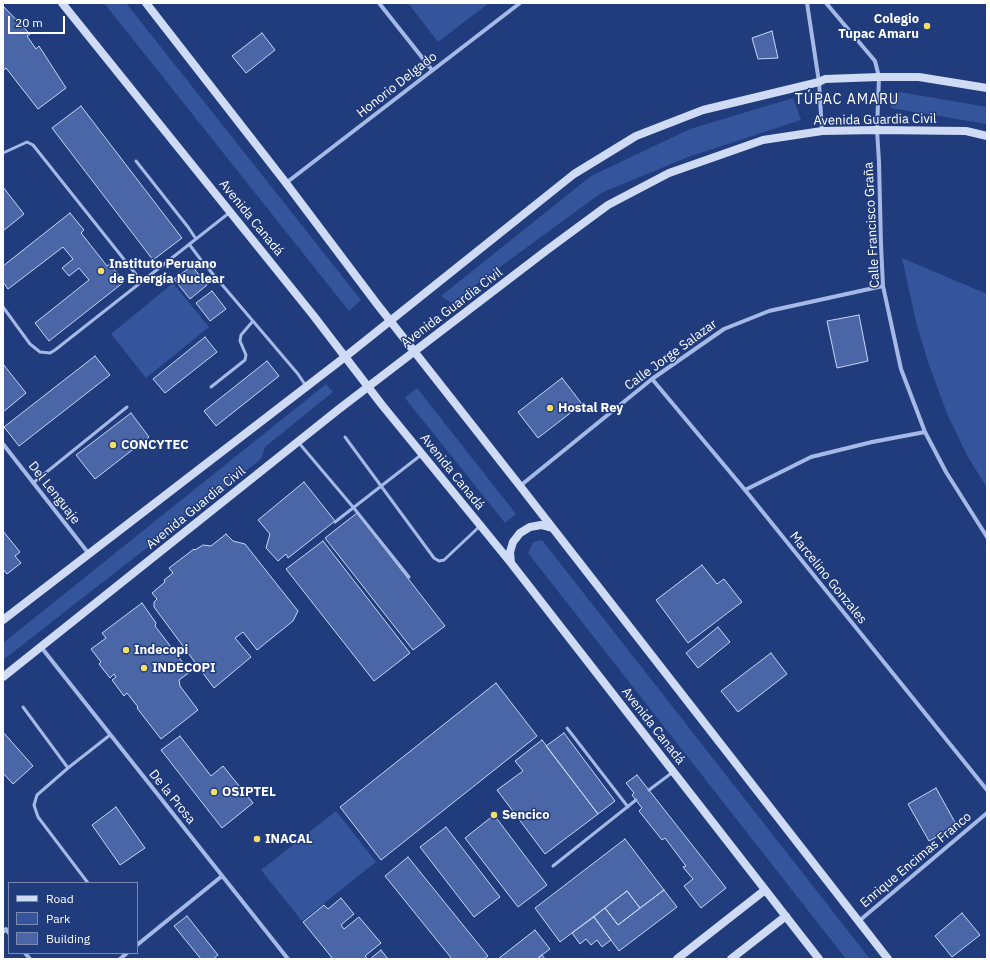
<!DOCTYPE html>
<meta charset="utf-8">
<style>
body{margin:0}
#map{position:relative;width:990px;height:962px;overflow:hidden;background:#213c7d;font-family:"IBM Plex Sans",sans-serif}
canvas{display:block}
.frame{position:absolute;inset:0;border:4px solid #fff;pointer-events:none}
.legend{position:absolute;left:8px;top:882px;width:130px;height:72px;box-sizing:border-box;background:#213c7d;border:1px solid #7a8ab1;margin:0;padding:5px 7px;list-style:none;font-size:12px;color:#fff}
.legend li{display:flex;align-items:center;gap:8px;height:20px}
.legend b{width:20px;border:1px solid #7a8ab1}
.scale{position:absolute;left:8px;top:16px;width:57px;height:18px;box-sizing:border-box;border:2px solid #fff;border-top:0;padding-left:5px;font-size:12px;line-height:14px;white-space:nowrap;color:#fff;-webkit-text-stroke:3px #213c7d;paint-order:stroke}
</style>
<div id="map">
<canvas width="990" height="962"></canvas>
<div class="frame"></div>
<ul class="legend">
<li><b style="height:5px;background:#cfdaf5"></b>Road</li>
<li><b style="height:11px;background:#34549b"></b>Park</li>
<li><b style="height:11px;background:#4a66a6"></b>Building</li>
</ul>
<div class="scale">20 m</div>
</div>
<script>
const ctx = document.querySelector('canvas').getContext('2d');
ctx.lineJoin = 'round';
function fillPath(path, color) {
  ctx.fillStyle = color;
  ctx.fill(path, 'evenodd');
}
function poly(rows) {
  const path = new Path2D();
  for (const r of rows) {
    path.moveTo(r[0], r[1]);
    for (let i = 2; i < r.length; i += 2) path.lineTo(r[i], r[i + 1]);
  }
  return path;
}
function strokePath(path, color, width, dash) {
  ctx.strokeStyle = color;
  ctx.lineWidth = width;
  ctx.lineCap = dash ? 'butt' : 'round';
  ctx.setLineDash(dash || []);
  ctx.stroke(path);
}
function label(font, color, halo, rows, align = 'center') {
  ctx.font = font + ' "IBM Plex Sans",sans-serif';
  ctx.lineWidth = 3;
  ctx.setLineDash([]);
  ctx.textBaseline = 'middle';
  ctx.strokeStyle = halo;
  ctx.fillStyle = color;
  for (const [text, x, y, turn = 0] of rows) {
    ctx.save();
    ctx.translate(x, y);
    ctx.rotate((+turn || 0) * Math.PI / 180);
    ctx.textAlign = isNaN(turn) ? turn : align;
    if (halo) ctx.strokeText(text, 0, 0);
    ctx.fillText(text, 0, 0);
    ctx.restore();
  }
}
const green = poly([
 [104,3,126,3,361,300,349,311],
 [408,3,489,3,438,42],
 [900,92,987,107,987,124,891,108,891,97],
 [793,98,801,120,688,157,601,193,451,303,441,296,591,176,690,129],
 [902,258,987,294,987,488,968,457,948,416,929,365,916,322],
 [173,283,209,327,146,378,111,334],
 [326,384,333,392,265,447,261,459,3,660,3,643],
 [417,388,516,514,505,523,405,398],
 [542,540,870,959,846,959,528,553,533,542],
 [336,811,376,862,302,921,261,870]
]);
const building = poly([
 [3,6,30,34,27,36,36,49,39,46,66,88,38,109,6,68,3,71,3,6],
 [772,31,778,58,758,59,752,38,772,31],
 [262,33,275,50,246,73,232,56,262,33],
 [81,106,182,238,153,260,52,128,81,106],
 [3,187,24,214,3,231,3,187],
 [70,213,84,230,81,233,107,266,110,264,124,282,49,341,35,323,89,280,79,268,69,276,62,268,73,259,63,247,8,289,3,282,3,266,70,213],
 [192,266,207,285,190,299,174,279,192,266],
 [212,291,226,309,210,321,196,303,212,291],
 [859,315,868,361,837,368,827,321,859,315],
 [205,337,217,352,165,393,153,379,205,337],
 [95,356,110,375,19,446,4,427,95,356],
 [267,361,279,376,216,426,204,411,267,361],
 [3,364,26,393,3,412,3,364],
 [562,378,582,404,538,438,518,412,562,378],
 [131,413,149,437,95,479,76,455,131,413],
 [304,482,335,521,288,558,286,554,278,561,266,548,270,534,258,520,304,482],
 [357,513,445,626,413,650,325,538,357,513],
 [3,531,20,552,15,556,21,563,7,574,3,569,3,531],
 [226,534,233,541,245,544,298,611,293,621,257,650,243,632,235,638,251,657,214,688,154,607,154,602,157,599,152,593,165,582,164,580,173,573,169,568,194,549,195,550,203,545,211,546,226,534],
 [323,541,410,653,374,681,286,569,323,541],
 [702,565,717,584,724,579,742,602,688,643,656,600,702,565],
 [142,603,156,623,155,626,190,672,179,680,180,686,198,710,161,739,137,708,138,707,127,693,124,696,112,680,116,677,114,674,110,678,99,664,101,662,91,649,106,638,102,633,142,603],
 [718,627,730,642,698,668,686,653,718,627],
 [771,653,787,674,738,712,721,691,771,653],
 [496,683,537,736,381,860,340,807,496,683],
 [3,732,33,766,13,784,3,773,3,732],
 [564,733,615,801,598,814,546,746,564,733],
 [180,736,211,776,223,766,253,803,222,828,161,750,180,736],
 [542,740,598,814,545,854,497,790,523,771,515,761,542,740],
 [637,775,726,888,701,908,684,886,693,879,683,867,686,866,665,838,662,840,639,811,642,808,632,795,634,793,626,783,637,775],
 [936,788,957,826,929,841,908,804,936,788],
 [116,807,145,848,120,865,92,825,116,807],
 [494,815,547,885,518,907,465,838,494,815],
 [446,827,500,897,474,917,420,847,446,827],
 [625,839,664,890,640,908,627,891,560,942,535,908,625,839],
 [408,857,488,956,484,959,452,959,385,876,408,857],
 [664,890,677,907,619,951,594,917,605,908,618,925,664,890],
 [627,891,640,908,618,925,605,908,627,891],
 [341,898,354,914,341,925,344,929,359,917,381,943,365,956,368,959,333,959,303,922,324,905,328,909,341,898],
 [962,913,980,935,952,957,935,936,962,913],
 [187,916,218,955,213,959,201,959,174,926,187,916],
 [594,917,611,940,602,947,597,940,591,945,586,939,580,944,572,933,594,917],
 [535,930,550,949,542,955,537,959,498,959,535,930],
 [381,950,388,959,370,959,381,950],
 [542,955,545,959,537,959,542,955]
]);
const lane = poly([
 [3,153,27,142,33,145,142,282],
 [136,161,188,227,196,239],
 [189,244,201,260,298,374,306,386],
 [3,307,30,344,40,352,50,353,55,350,229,213],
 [211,387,245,360,246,355,240,341,241,335,253,321],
 [345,437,434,558,439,561,444,560,480,526],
 [299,443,353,507,409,577],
 [33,483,127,407],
 [335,522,421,455],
 [23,707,68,768,37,795,34,805,38,817,88,883],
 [567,728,628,807],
 [68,768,110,735],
 [649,790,673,772],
 [553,866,636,800]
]);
const street = poly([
 [379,3,432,70],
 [807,3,819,82,822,131],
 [826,3,875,61,879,77,877,130,879,162,881,245,883,286,901,369,925,432,946,472,987,537],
 [286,183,520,3],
 [652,379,745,490,987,790],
 [3,444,89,554],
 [520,486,652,379,724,329,769,311,883,286],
 [745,490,811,457,872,442,925,432],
 [41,647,288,959],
 [859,921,987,813],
 [3,932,6,929,9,933],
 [137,945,222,876],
 [25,953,30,959],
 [120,959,127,953]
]);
const secondary = poly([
 [62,3,313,315,382,405,511,563,819,959],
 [146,3,286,183,377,304,520,486,888,959],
 [511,563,510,552,513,542,520,533,530,527,541,525,552,528],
 [3,620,345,357,574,174,636,136,703,110,819,82,825,79,879,77,919,77,987,88],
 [3,677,339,409,547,250,608,205,669,173,763,140,822,131,877,130,966,131,987,136],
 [677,959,765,890],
 [731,959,786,916]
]);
const markers = [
 [927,26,4,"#f3de66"],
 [101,271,4,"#f3de66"],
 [550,408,4,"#f3de66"],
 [113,445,4,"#f3de66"],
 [126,650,4,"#f3de66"],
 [144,668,4,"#f3de66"],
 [214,792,4,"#f3de66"],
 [494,815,4,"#f3de66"],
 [257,839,4,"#f3de66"]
];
const poiNames = [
 ["Colegio",919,19,"right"],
 ["Tupac Amaru",919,34,"right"],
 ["Instituto Peruano",109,264],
 ["de Energía Nuclear",109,279],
 ["Hostal Rey",558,408],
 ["CONCYTEC",121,445],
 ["Indecopi",134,650],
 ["INDECOPI",152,668],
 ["OSIPTEL",222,792],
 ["Sencico",502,815],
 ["INACAL",265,839]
];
const streetNames = [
 ["Honorio Delgado",397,85,-38],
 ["Avenida Guardia Civil",875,120,-1],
 ["Avenida Canadá",251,218,51],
 ["Calle Francisco Graña",872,225,-93],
 ["Avenida Guardia Civil",452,308,-37],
 ["Calle Jorge Salazar",671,355,-36],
 ["Avenida Canadá",452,472,51],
 ["Del Lenguaje",54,493,52],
 ["Avenida Guardia Civil",196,508,-39],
 ["Marcelino Gonzales",828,578,51],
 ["Avenida Canadá",653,726,52],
 ["De la Prosa",172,797,51],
 ["Enrique Encimas Franco",916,860,-40]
];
const neighbourhoodNames = [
 ["TÚPAC AMARU",847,100]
];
fillPath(green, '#34549b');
fillPath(building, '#4a66a6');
strokePath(building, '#c8d6f5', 1);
strokePath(lane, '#a5b9e6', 3);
strokePath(street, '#a5b9e6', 4);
strokePath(secondary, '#cfdaf5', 8);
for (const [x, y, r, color] of markers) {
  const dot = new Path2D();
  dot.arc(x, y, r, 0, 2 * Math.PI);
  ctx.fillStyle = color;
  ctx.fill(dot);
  strokePath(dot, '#213c7d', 1.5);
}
label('bold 13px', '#fff', '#213c7d', poiNames, 'left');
label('13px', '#fff', '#213c7d', streetNames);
ctx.letterSpacing = '1px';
label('14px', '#fff', '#213c7d', neighbourhoodNames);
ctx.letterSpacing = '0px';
</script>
